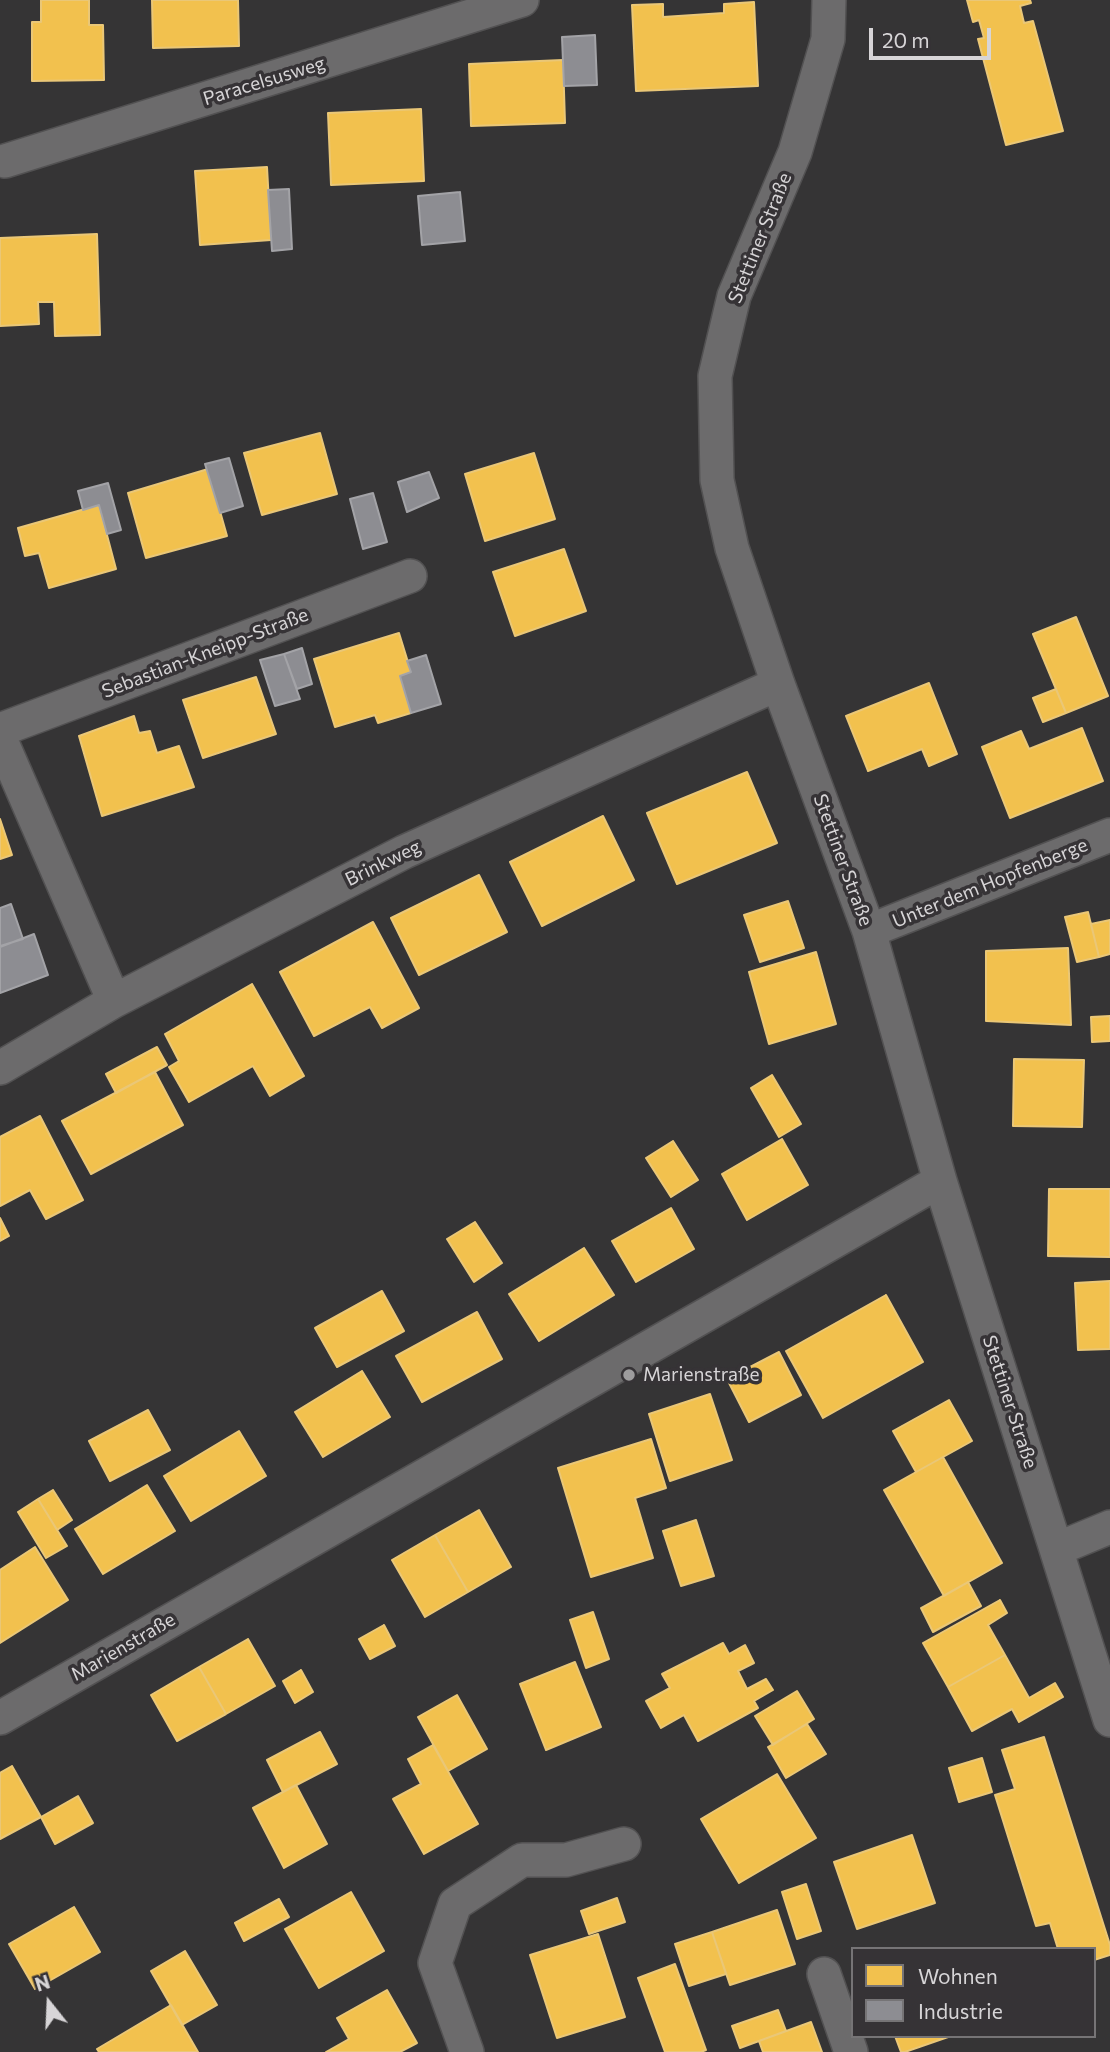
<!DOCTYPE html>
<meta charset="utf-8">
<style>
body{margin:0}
#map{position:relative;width:1110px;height:2052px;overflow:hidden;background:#353435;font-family:Commissioner,sans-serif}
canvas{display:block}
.legend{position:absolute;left:851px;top:1947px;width:245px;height:91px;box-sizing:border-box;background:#363336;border:2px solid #767476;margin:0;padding:9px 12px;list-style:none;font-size:21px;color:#d7d5d7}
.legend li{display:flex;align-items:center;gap:14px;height:35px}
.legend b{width:35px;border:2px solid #767476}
.north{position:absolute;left:14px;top:1968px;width:70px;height:70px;-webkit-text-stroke:5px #363336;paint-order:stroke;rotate:342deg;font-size:19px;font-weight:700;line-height:28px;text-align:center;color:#d7d5d7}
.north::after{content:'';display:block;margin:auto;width:24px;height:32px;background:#d7d5d7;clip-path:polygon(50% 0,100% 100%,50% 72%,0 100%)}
.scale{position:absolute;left:869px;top:28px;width:122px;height:32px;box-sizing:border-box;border:4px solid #d7d5d7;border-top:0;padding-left:9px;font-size:21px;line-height:24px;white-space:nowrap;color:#d7d5d7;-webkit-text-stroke:5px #363336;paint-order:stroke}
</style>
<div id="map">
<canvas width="1110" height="2052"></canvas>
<ul class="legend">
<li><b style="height:19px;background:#f2c14e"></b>Wohnen</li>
<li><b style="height:19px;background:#8d8d92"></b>Industrie</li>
</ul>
<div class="north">N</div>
<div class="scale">20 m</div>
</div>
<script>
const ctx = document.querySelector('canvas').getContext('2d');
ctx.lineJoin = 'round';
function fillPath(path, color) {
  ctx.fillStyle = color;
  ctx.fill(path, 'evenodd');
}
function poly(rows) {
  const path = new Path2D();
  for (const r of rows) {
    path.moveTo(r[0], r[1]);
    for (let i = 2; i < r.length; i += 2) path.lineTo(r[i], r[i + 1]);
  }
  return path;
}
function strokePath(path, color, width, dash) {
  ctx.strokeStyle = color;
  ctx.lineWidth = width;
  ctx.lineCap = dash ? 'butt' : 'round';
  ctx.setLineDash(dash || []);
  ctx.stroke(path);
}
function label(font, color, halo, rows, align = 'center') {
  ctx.font = font + ' Commissioner,sans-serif';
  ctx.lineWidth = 7;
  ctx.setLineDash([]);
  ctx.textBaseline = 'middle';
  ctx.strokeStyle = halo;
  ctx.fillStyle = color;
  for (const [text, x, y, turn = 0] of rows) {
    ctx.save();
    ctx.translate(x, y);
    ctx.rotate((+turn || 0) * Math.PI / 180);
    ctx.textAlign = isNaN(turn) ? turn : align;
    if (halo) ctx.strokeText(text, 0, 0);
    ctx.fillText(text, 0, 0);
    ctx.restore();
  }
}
const homes = poly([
 [41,0,89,0,89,25,103,25,104,80,32,81,32,22,41,22,41,0],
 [152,0,238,0,239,46,153,48,152,0],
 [967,0,1030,0,1031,3,1020,6,1024,23,1033,21,1063,131,1006,145,978,39,984,38,979,20,973,22,967,0],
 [754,2,758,86,636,91,632,5,663,4,663,17,724,13,724,4,754,2],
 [563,60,565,123,471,126,469,64,563,60],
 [421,109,424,181,331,185,328,113,421,109],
 [267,167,271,240,200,245,195,171,267,167],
 [97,234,100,335,55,336,54,302,38,302,39,324,0,326,0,238,97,234],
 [320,433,337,494,262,515,244,453,320,433],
 [534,453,555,519,485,541,465,474,534,453],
 [208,469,227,536,146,558,128,493,208,469],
 [99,505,116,569,49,588,39,553,25,556,18,528,99,505],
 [564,549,586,611,515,636,493,572,564,549],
 [1076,617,1108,696,1066,713,1033,634,1076,617],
 [399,633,411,672,400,676,411,713,378,723,375,715,335,727,314,659,399,633],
 [256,677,276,734,203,758,183,700,256,677],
 [929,683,957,754,929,766,922,749,868,771,846,716,929,683],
 [1056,689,1066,713,1043,722,1033,698,1056,689],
 [134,716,139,733,150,731,157,753,179,746,194,787,102,816,79,736,134,716],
 [1082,728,1103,781,1010,818,982,747,1021,731,1029,749,1082,728],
 [747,772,777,843,677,884,647,813,747,772],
 [603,816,634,880,542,926,510,862,603,816],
 [0,819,12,855,0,859,0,819],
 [479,875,507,932,419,975,391,918,479,875],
 [788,901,804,948,760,962,744,915,788,901],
 [1088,912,1099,957,1077,962,1065,917,1088,912],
 [1110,920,1110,954,1099,957,1091,924,1110,920],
 [373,922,419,1008,382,1028,370,1007,314,1036,280,972,373,922],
 [1068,948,1071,1025,986,1021,986,951,1068,948],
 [816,952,836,1024,769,1044,749,972,816,952],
 [252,984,304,1076,270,1096,253,1066,189,1102,169,1067,179,1061,165,1034,252,984],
 [1110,1016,1110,1041,1092,1042,1091,1017,1110,1016],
 [157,1047,167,1065,116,1093,106,1074,157,1047],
 [1014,1059,1084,1060,1082,1127,1013,1126,1014,1059],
 [155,1072,183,1125,91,1174,62,1121,155,1072],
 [772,1075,801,1124,779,1137,751,1088,772,1075],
 [40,1116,83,1200,46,1219,30,1190,0,1206,0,1137,40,1116],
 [782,1139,808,1185,747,1220,722,1174,782,1139],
 [673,1141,698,1180,671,1197,646,1158,673,1141],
 [1049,1189,1110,1189,1110,1257,1048,1256,1049,1189],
 [671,1208,694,1249,636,1282,612,1241,671,1208],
 [0,1218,9,1236,0,1241,0,1218],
 [475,1222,502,1263,474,1282,447,1239,475,1222],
 [584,1248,614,1295,539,1341,509,1294,584,1248],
 [1110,1281,1110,1349,1078,1350,1075,1283,1110,1281],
 [382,1291,404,1331,337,1367,315,1328,382,1291],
 [886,1295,923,1362,823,1418,786,1351,886,1295],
 [477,1312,502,1359,422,1402,396,1356,477,1312],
 [779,1352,801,1395,749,1422,727,1379,779,1352],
 [362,1371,390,1417,323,1457,295,1412,362,1371],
 [710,1394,732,1460,670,1481,649,1414,710,1394],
 [949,1400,972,1441,916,1472,893,1431,949,1400],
 [148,1410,170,1450,110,1481,89,1441,148,1410],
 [239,1431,266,1476,191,1521,164,1476,239,1431],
 [651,1439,666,1488,635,1498,653,1558,591,1577,558,1468,651,1439],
 [943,1457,1002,1563,944,1596,884,1490,943,1457],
 [147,1485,175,1531,103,1574,75,1529,147,1485],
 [53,1490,72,1520,57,1530,38,1499,53,1490],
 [38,1499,67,1546,46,1558,18,1512,38,1499],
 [479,1510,511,1567,468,1592,435,1535,479,1510],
 [696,1520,714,1576,681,1586,663,1531,696,1520],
 [435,1535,468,1592,425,1617,392,1560,435,1535],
 [35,1547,68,1600,0,1643,0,1570,35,1547],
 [968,1582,981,1606,933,1632,921,1608,968,1582],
 [1000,1600,1007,1613,988,1625,1005,1655,948,1687,923,1643,1000,1600],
 [593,1612,609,1659,586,1668,570,1620,593,1612],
 [384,1625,395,1646,370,1659,359,1639,384,1625],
 [248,1639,275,1686,226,1714,199,1667,248,1639],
 [723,1643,729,1654,745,1645,754,1663,738,1671,747,1689,766,1679,773,1690,754,1701,758,1708,698,1741,684,1715,661,1728,646,1701,670,1688,662,1674,723,1643],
 [1005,1655,1029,1698,1055,1683,1063,1697,1019,1722,1012,1709,972,1731,948,1687,1005,1655],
 [575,1662,601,1727,546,1750,520,1684,575,1662],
 [199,1667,226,1714,177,1741,151,1695,199,1667],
 [301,1670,313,1692,295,1703,283,1681,301,1670],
 [797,1691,814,1719,773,1745,755,1716,797,1691],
 [457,1695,487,1749,448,1771,418,1717,457,1695],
 [807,1724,826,1754,786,1778,768,1747,807,1724],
 [320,1732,337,1764,283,1792,267,1760,320,1732],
 [1044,1737,1110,1945,1110,1955,1094,1960,1094,1949,1058,1949,1050,1923,1036,1926,995,1795,1015,1789,1002,1750,1044,1737],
 [433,1745,478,1824,424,1854,393,1799,421,1784,408,1759,433,1745],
 [982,1758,992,1792,959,1802,949,1768,982,1758],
 [12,1766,41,1817,0,1839,0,1773,12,1766],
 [777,1774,816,1838,739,1883,701,1819,777,1774],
 [296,1785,327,1844,284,1868,253,1808,296,1785],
 [78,1796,93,1823,55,1844,41,1817,78,1796],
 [912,1835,935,1903,857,1929,834,1862,912,1835],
 [806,1884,821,1931,797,1939,782,1892,806,1884],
 [351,1892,384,1951,319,1988,285,1929,351,1892],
 [617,1898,625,1922,589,1934,581,1911,617,1898],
 [279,1899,289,1917,244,1941,235,1923,279,1899],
 [74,1907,100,1952,35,1989,9,1944,74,1907],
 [777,1910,795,1964,730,1985,712,1932,777,1910],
 [712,1932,726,1974,689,1986,675,1944,712,1932],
 [598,1934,625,2017,557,2038,530,1955,598,1934],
 [185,1951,217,2005,182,2025,151,1971,185,1951],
 [675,1964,706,2050,701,2052,665,2052,638,1978,675,1964],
 [387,1990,417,2043,400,2052,326,2052,349,2039,337,2018,387,1990],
 [171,2005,198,2052,99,2052,97,2049,171,2005],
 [778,2010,786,2031,740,2048,732,2026,778,2010],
 [811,2022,822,2052,763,2052,759,2041,811,2022],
 [895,2036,951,2036,905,2052,901,2052,895,2036]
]);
const industry = poly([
 [595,35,597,85,564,86,562,37,595,35],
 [289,189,292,249,272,251,268,190,289,189],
 [460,192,465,241,422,245,418,196,460,192],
 [229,458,243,506,220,513,205,464,229,458],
 [429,472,439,498,407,512,398,482,429,472],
 [108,483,121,530,107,534,99,505,83,510,78,491,108,483],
 [373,493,387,542,363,549,350,499,373,493],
 [302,648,312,684,297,689,284,654,302,648],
 [284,654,300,699,275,706,260,660,284,654],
 [426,655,441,704,411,713,400,676,411,672,407,661,426,655],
 [11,904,23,939,0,946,0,908,11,904],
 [34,934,48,975,0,993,0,947,34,934]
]);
const street = poly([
 [829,0,828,39,795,152,734,296,715,376,717,480,732,548,778,684,869,931,940,1181,1110,1720],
 [5,161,522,0],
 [0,730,410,576],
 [0,738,114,1001],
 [869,931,1110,835],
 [0,1068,114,1001,404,852,778,684],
 [1057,1549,1110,1527],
 [0,1718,940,1181],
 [824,1974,851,2052],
 [467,2052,435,1963,455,1904,522,1860,566,1860,624,1844]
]);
const markers = [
 [629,1375,7,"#9e9d9e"]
];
const streetNames = [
 ["Paracelsusweg",264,81,-17],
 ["Stettiner Straße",760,238,-68],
 ["Sebastian-Kneipp-Straße",205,653,-21],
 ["Stettiner Straße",843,860,70],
 ["Brinkweg",383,863,-26],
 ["Unter dem Hopfenberge",990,883,-22],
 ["Stettiner Straße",1010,1402,72],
 ["Marienstraße",123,1647,-30]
];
const poiNames = [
 ["Marienstraße",643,1375]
];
fillPath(homes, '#f2c14e');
strokePath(homes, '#eac777', 2);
fillPath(industry, '#8d8d92');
strokePath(industry, '#a3a3a7', 2);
strokePath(street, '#525152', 36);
strokePath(street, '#6c6b6c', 33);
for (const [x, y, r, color] of markers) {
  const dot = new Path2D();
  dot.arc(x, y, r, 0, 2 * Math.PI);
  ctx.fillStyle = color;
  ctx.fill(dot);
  strokePath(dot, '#363336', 2.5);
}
label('19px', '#d7d5d7', '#363336', streetNames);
label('19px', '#d7d5d7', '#363336', poiNames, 'left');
</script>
